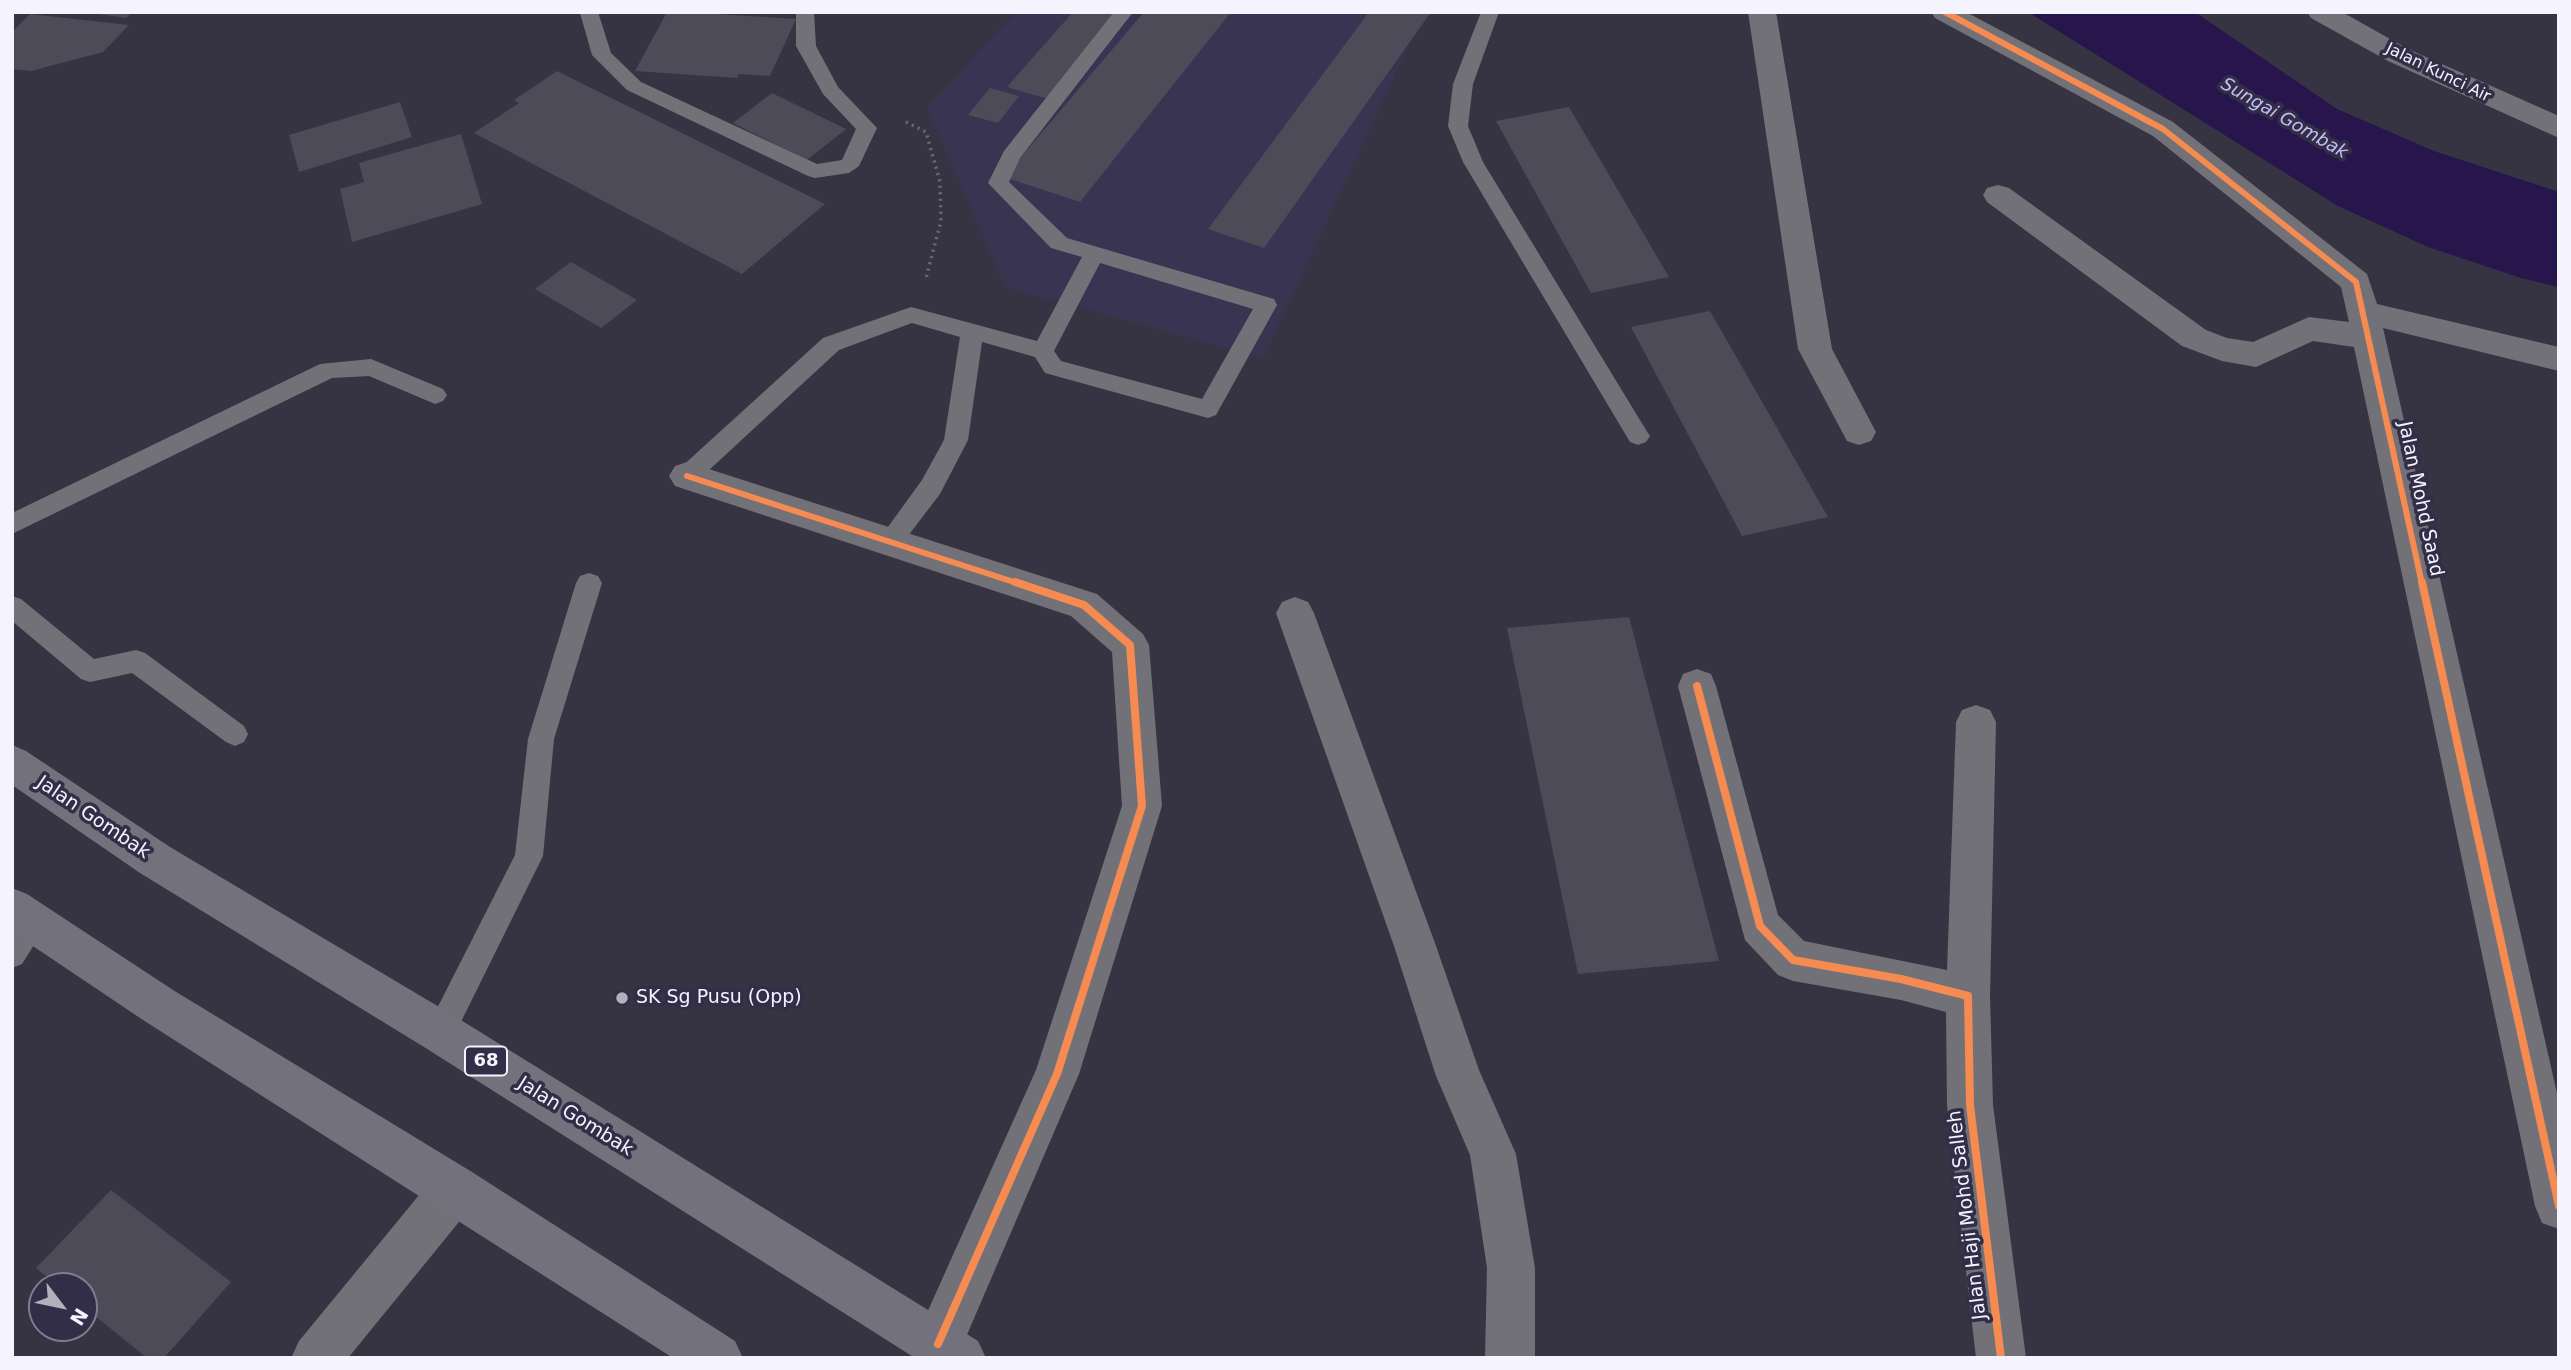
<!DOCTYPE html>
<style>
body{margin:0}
#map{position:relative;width:2571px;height:1370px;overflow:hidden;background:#363442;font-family:"DejaVu Sans",sans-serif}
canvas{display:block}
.frame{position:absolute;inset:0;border:14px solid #f5f3fe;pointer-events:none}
.north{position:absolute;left:28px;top:1272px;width:70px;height:70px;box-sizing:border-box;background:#332e48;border:2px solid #817d91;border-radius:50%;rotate:122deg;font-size:19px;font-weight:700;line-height:28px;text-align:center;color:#f5f3fe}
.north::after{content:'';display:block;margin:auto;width:24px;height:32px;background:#b2b0bc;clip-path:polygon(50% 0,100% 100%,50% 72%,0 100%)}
</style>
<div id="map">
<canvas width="2571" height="1370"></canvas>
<div class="frame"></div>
<div class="north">N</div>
</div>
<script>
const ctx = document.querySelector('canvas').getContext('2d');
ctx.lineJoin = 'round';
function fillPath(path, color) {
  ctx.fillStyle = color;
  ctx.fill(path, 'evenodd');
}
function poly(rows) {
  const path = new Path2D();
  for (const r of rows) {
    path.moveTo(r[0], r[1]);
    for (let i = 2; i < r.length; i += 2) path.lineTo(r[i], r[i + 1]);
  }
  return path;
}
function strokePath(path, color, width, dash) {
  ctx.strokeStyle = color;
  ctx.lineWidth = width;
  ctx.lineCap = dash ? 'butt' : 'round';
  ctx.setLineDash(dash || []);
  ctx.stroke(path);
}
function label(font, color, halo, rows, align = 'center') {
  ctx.font = font + ' "DejaVu Sans",sans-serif';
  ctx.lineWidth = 7;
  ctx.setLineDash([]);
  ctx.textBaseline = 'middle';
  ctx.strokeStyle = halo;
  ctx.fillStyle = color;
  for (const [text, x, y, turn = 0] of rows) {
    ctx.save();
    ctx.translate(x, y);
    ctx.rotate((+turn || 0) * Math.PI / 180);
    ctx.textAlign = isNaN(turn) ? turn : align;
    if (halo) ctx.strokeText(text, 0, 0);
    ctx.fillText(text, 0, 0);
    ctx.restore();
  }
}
const built = poly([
 [1017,12,1424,12,1263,358,1005,287,927,107]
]);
const water = poly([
 [2028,12,2195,12,2337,109,2434,151,2559,192,2559,287,2521,278,2428,247,2338,206]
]);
const building = poly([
 [86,12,132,12,126,18],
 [667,12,685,12,796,19,770,76,739,74,737,78,635,71],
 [1073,12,1134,12,1058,102,1007,87],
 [1144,12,1231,12,1080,202,1004,177],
 [1369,12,1431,12,1264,248,1208,229],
 [30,14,129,25,103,52,31,71,12,69,12,32],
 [557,71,825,204,742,274,474,133,519,103,514,100],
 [990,88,1019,96,998,123,968,115],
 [772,93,846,129,807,160,733,123],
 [400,102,412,137,299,172,289,135],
 [1569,107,1669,277,1591,293,1496,121],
 [461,134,482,204,352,242,340,189,364,182,359,163],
 [571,262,637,300,601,328,535,289],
 [1710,311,1828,517,1742,536,1631,327],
 [1629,617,1719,961,1578,974,1507,628],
 [111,1190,231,1282,164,1358,147,1358,84,1307,84,1286,58,1286,36,1268]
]);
const path = poly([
 [906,122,926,132,940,182,941,221,926,278]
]);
const lane = poly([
 [598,12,611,53,641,82,817,164,842,160,856,129,823,94,796,46,796,12,814,12,816,46,838,87,877,128,859,166,849,173,815,178,808,176,627,90,592,55,580,13,598,12],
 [1114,12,1133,12,1020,158,1009,182,1067,238,1274,299,1277,305,1216,415,1208,418,1045,373,1035,357,982,342,968,440,940,494,898,549,889,552,880,549,877,542,922,480,944,440,960,337,912,323,839,350,695,483,687,485,679,483,675,476,679,469,823,338,911,307,1037,341,1082,257,1051,248,988,183,1004,151,1114,12],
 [1100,263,1253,309,1202,399,1061,361,1054,351,1100,263],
 [1481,12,1499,12,1473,84,1468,126,1483,162,1646,430,1650,436,1646,442,1638,445,1630,442,1463,162,1448,126,1453,84,1481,12],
 [371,359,443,389,447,395,443,401,435,404,369,376,332,378,12,534,12,513,320,364,371,359],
 [589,573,598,576,602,583,554,739,543,856,451,1042,440,1047,429,1042,425,1032,515,855,528,739,576,583,580,576,589,573],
 [12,596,21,599,94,659,136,650,145,653,244,726,248,734,244,742,235,746,226,742,132,673,90,682,81,679,12,621,12,596],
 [35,907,45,911,49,921,22,964,12,968,12,929,25,911,35,907]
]);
const street = poly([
 [1748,12,1776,12,1832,349,1876,432,1871,441,1859,445,1847,441,1798,349,1748,12],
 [1931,12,1966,12,2173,122,2367,274,2377,304,2559,347,2559,371,2383,328,2559,1102,2559,1229,2542,1223,2535,1206,2354,347,2313,341,2256,367,2222,361,2182,346,1987,202,1983,195,1987,188,1998,185,2009,188,2206,330,2227,338,2253,342,2309,317,2349,322,2341,287,2153,136,1935,18,1931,12],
 [2307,12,2342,12,2408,49,2559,116,2559,138,2388,61,2311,18,2307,12],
 [687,462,1097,594,1143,634,1149,645,1162,806,1079,1074,957,1358,919,1358,913,1344,1036,1070,1122,806,1112,652,1071,616,675,486,669,476,675,466,687,462],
 [1295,597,1308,602,1314,613,1436,946,1479,1070,1516,1154,1535,1268,1535,1358,1485,1358,1487,1268,1470,1155,1436,1076,1394,946,1276,613,1282,602,1295,597],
 [1697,669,1711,674,1716,686,1778,915,1804,941,1947,970,1956,722,1962,710,1976,705,1990,710,1996,722,1990,996,1993,1105,2026,1358,1976,1358,1947,1105,1946,1012,1901,1000,1793,981,1778,975,1745,940,1678,686,1683,674,1697,669],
 [455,1166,472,1172,478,1189,472,1206,348,1358,291,1358,299,1341,438,1172,455,1166]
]);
const primary = poly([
 [12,745,26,751,170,847,456,1017,978,1341,986,1358,915,1358,424,1047,140,873,12,785,12,745],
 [12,888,27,894,173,990,472,1172,735,1341,743,1358,673,1358,143,1020,12,932,12,888]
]);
const cyclewayFar1 = poly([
 [1945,12,2163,129,2356,282,2422,584],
 [687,476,1020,584]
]);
const cycleway = poly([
 [2422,582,2559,1206],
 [1697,686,1760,926,1793,960,1901,979,1968,996,1970,1105,2001,1358],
 [938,1344,1057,1074,1142,806,1130,645,1084,605,1015,582]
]);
const markers = [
 [622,998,7,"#b2b0bc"]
];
const farStreetnames = [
 ["Jalan Kunci Air",2438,73,26]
];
const farWaternames = [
 ["Sungai Gombak",2284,119,30]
];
const shields = [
 [486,1061,42]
];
const shieldNames = [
 ["68",486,1061]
];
const streetNames = [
 ["Jalan Mohd Saad",2420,499,78],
 ["Jalan Gombak",93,818,34],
 ["Jalan Gombak",575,1117,32],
 ["Jalan Haji Mohd Salleh",1968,1215,-97]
];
const poiNames = [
 ["SK Sg Pusu (Opp)",636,998]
];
fillPath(built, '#393452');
fillPath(water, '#27154c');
fillPath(building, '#4d4b57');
strokePath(path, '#6c6a72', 3.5, [2, 4.5]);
fillPath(lane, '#727177');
fillPath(street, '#727177');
fillPath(primary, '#73727c');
strokePath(cyclewayFar1, '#f68b52', 6);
strokePath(cycleway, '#f68b52', 8);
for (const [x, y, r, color] of markers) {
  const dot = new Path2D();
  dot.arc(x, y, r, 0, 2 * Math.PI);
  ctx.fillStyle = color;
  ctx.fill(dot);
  strokePath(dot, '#332e48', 2.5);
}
label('16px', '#f5f3fe', '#332e48', farStreetnames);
label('italic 18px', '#c6bdf5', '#332e48', farWaternames);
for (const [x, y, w] of shields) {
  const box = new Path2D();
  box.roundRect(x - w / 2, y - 14.5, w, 29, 5);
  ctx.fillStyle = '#332e48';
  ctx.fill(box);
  strokePath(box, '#f5f3fe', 2);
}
label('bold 18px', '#f5f3fe', null, shieldNames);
label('19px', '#f5f3fe', '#332e48', streetNames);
label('19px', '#f5f3fe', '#332e48', poiNames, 'left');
</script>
